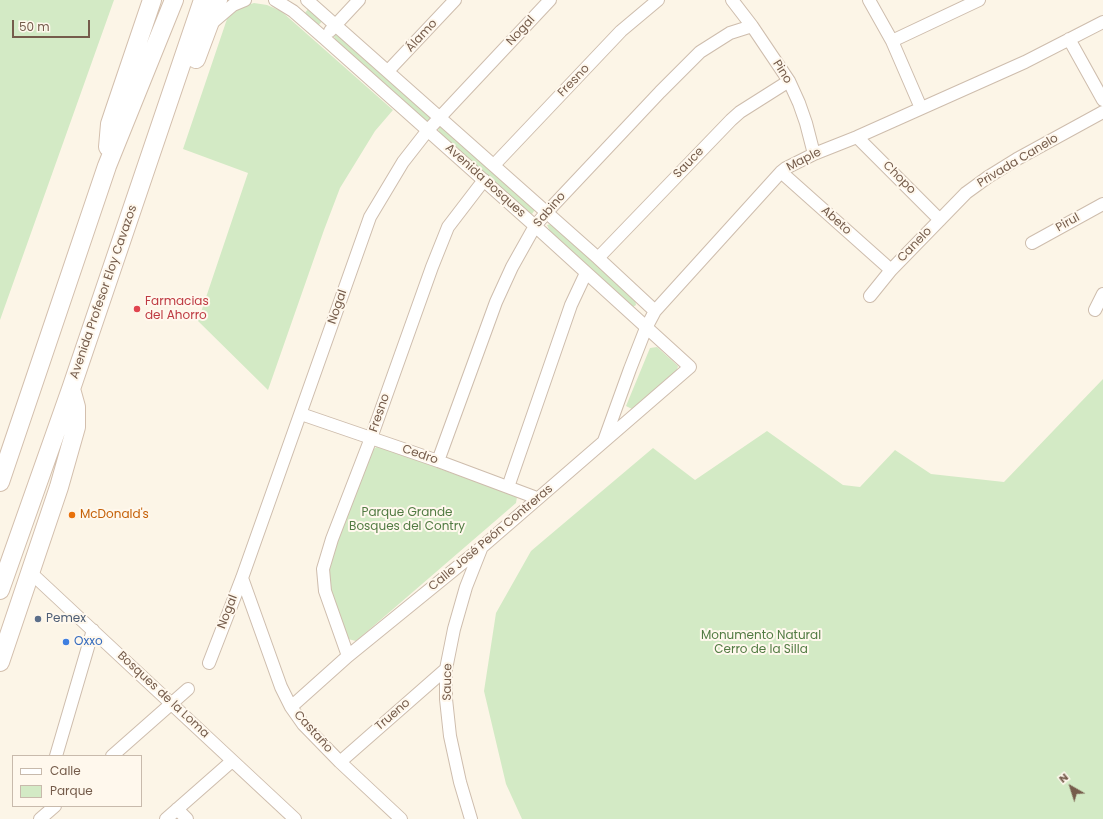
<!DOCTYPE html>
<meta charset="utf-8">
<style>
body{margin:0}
#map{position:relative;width:1103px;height:819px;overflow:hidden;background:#fcf5e7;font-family:Poppins,sans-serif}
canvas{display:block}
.legend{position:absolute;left:12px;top:755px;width:130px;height:52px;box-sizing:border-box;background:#fff8ed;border:1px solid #c8baac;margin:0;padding:5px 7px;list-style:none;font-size:12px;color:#755c4b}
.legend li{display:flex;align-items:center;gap:8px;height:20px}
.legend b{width:20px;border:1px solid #c8baac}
.north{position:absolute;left:1051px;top:767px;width:40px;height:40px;-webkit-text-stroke:3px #fff8ed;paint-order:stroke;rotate:321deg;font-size:11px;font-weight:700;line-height:16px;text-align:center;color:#755c4b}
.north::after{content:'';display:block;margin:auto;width:14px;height:18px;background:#755c4b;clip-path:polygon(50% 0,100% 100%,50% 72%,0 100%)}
.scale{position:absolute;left:12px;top:20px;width:78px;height:18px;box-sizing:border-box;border:2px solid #755c4b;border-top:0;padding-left:5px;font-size:12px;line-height:14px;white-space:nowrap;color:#755c4b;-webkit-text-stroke:3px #fff8ed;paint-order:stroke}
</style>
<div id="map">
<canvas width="1103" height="819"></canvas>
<ul class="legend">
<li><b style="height:5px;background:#fff"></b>Calle</li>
<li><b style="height:11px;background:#d3eac5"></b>Parque</li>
</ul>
<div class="north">N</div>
<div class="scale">50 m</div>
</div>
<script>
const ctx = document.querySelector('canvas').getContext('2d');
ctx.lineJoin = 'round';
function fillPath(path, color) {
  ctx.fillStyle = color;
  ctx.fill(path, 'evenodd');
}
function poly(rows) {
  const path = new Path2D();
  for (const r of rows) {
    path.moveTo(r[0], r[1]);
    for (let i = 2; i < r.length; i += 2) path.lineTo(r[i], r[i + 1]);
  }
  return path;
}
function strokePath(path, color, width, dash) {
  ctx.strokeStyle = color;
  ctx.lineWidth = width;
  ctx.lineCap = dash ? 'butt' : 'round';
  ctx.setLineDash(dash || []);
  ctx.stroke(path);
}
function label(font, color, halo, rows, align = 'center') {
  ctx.font = font + ' Poppins,sans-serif';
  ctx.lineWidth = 4;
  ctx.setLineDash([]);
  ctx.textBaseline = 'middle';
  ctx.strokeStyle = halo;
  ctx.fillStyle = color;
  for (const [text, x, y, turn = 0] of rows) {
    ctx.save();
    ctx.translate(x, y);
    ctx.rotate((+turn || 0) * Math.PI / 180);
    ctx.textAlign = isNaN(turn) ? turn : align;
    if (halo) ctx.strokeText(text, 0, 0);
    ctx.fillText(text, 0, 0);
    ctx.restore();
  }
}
const green = poly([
 [0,0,114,0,0,320],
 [254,3,267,5,281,11,393,110,375,131,340,188,324,230,268,390,198,321,248,173,183,149,227,19,240,7],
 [309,8,323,20,318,26,304,14],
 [335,32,432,118,430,122,424,121,335,39,333,34],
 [442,125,534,206,534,211,532,214,529,215,439,133,438,128],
 [551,224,635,299,636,305,633,307,552,235,547,225],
 [657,347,678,366,677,370,669,381,632,409,626,406,650,348],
 [1103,379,1103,819,522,819,506,784,484,691,496,613,531,551,653,448,695,480,767,431,843,485,860,487,895,450,931,474,1004,482],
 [378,446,517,497,516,503,356,641,348,639,330,591,329,567,334,546,369,452]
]);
const street = poly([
 [275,0,293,11,324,38,535,226,690,367,482,547,348,656,291,707],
 [307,0,598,258,655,311],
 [732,0,752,26,789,81,799,103,806,123,814,154],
 [869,0,892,41,921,108],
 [212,23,233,5,245,0],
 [330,31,359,0],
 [1069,39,1103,100],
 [892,41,979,0],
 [388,71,455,0],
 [857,137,940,220],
 [494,165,621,31,658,0],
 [781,172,891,270],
 [1032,243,1103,204],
 [598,258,731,120,740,112,789,81],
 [870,296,891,270,966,193,988,177,1017,159,1103,112],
 [1095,310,1103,294],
 [301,414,438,461,537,498],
 [604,441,630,369,646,328,655,311,781,172,786,168,814,154,857,137,1025,62,1103,22],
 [438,461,496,302,512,267,535,226,546,213,660,92,700,52,730,33,752,26],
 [508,487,571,305,586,273],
 [30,572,295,819],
 [242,578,281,687,291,707,303,724,340,762,401,819],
 [348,656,325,591,323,569,332,539,371,438,432,267,448,227,484,180],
 [209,663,242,578,370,217,403,162,428,130,550,0],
 [56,756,93,630],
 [112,756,188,689],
 [340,762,446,669],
 [177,809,187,819],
 [40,819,55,806],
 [166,819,232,761],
 [471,819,460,782,450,736,446,699,446,669,454,629,466,587,481,549]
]);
const secondary = poly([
 [196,59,218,0],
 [108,147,110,124,114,112,152,0],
 [0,482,107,166,174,0],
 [0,590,71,389,203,0],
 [0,662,59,487,76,427,76,407,71,389]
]);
const markers = [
 [137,309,4,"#e0444e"],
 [72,515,4,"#e8710a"],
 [38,619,4,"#5c6f8a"],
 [66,642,4,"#3f7fe0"]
];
const streetNames = [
 ["Nogal",521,31,-47],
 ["Álamo",422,36,-47],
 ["Pino",782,72,58],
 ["Fresno",574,81,-46],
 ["Maple",804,160,-27],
 ["Privada Canelo",1018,161,-31],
 ["Sauce",689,163,-46],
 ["Chopo",899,178,45],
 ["Avenida Bosques",485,181,42],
 ["Sabino",550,210,-49],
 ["Abeto",836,221,42],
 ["Pirul",1068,223,-29],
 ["Canelo",915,245,-46],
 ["Avenida Profesor Eloy Cavazos",104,292,-71],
 ["Nogal",338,307,-71],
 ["Fresno",380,413,-71],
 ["Cedro",420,455,19],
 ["Calle José Peón Contreras",491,538,-40],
 ["Nogal",228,612,-69],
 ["Sauce",448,682,-89],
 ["Bosques de la Loma",163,695,43],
 ["Trueno",393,715,-41],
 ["Castaño",313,732,48]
];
const healthNames = [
 ["Farmacias",145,302],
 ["del Ahorro",145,316]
];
const parkNames = [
 ["Parque Grande",407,513],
 ["Bosques del Contry",407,527],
 ["Monumento Natural",761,636],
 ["Cerro de la Silla",761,650]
];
const foodNames = [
 ["McDonald's",80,515]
];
const serviceNames = [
 ["Pemex",46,619]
];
const shopNames = [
 ["Oxxo",74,642]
];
fillPath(green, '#d3eac5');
strokePath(street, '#cebdad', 14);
strokePath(secondary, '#d3bfad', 20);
strokePath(street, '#fff', 12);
strokePath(secondary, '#fff', 18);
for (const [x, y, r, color] of markers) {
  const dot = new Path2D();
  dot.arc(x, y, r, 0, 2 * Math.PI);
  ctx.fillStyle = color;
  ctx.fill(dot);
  strokePath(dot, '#fff8ed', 1.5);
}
label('12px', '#755c4b', '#fff8ed', streetNames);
label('12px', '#be3a42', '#fff8ed', healthNames, 'left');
label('12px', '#527b43', '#fff8ed', parkNames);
label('12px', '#c56008', '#fff8ed', foodNames, 'left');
label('12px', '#4e5e75', '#fff8ed', serviceNames, 'left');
label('12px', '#366cbe', '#fff8ed', shopNames, 'left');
</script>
